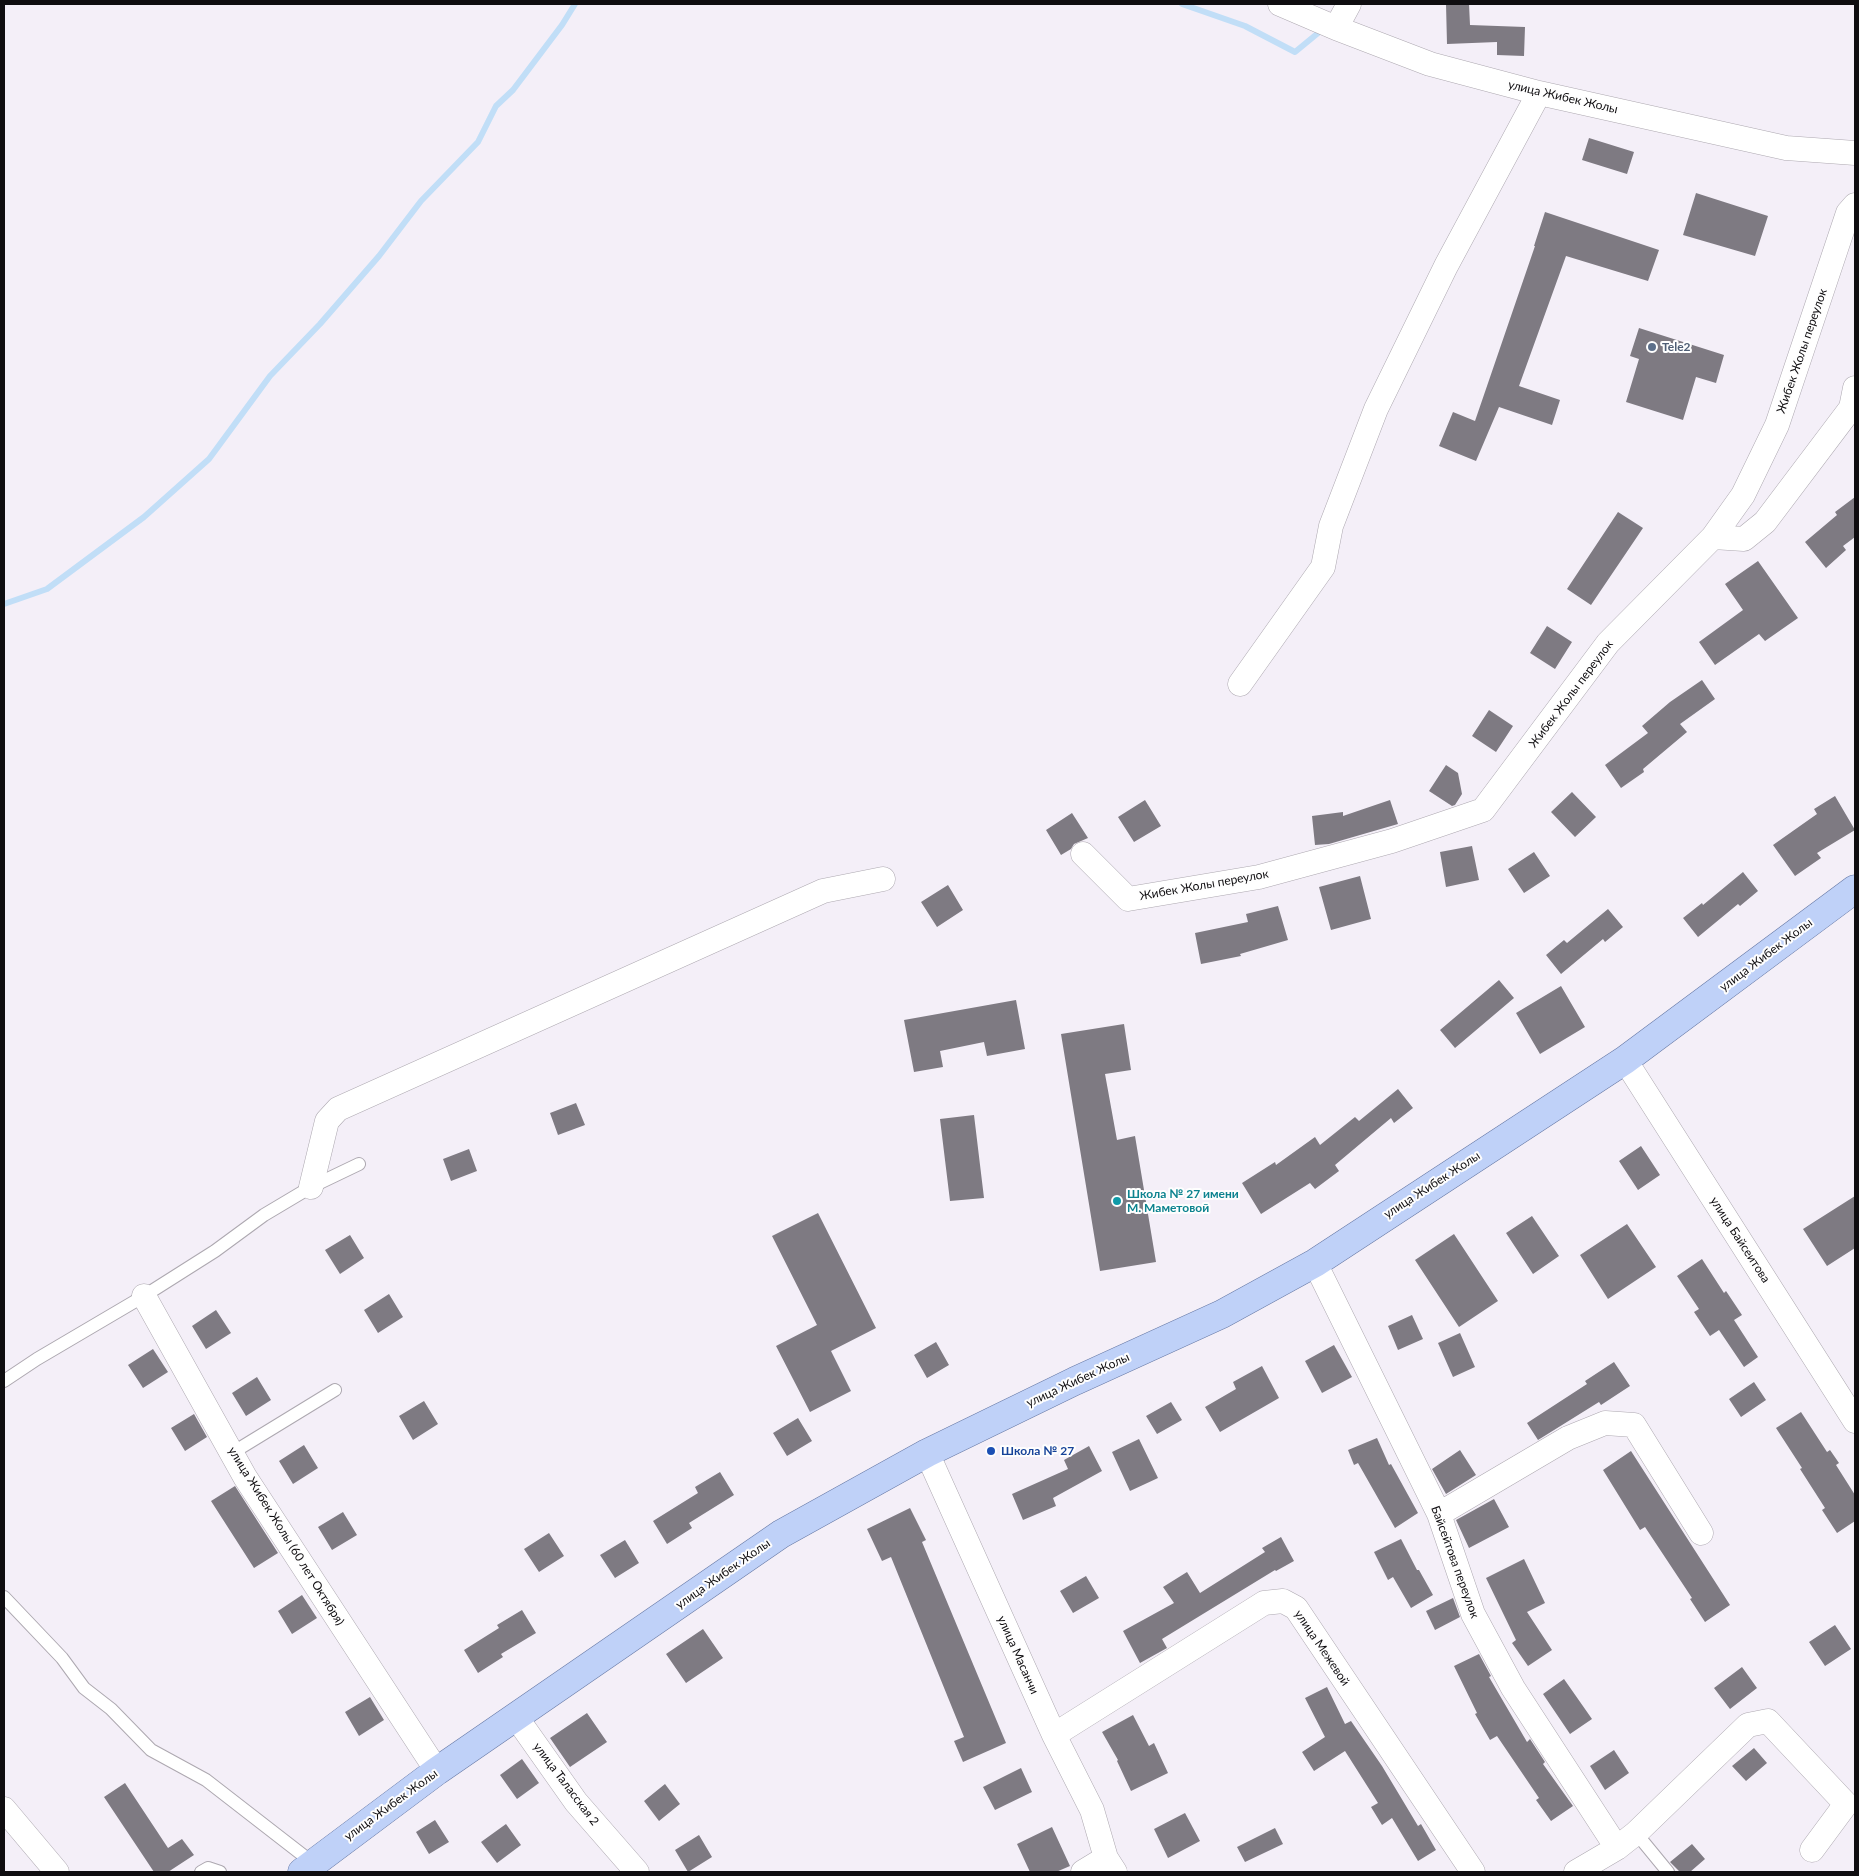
<!DOCTYPE html>
<meta charset="utf-8">
<style>
body{margin:0}
#map{position:relative;width:1859px;height:1876px;overflow:hidden;background:#f4eff8;font-family:Lato,sans-serif}
canvas{display:block}
.frame{position:absolute;inset:0;border:5px solid #0f0d10;pointer-events:none}
</style>
<div id="map">
<canvas width="1859" height="1876"></canvas>
<div class="frame"></div>
</div>
<script>
const ctx = document.querySelector('canvas').getContext('2d');
ctx.lineJoin = 'round';
function poly(rows) {
  const path = new Path2D();
  for (const r of rows) {
    path.moveTo(r[0], r[1]);
    for (let i = 2; i < r.length; i += 2) path.lineTo(r[i], r[i + 1]);
  }
  return path;
}
function strokePath(path, color, width, dash) {
  ctx.strokeStyle = color;
  ctx.lineWidth = width;
  ctx.lineCap = dash ? 'butt' : 'round';
  ctx.setLineDash(dash || []);
  ctx.stroke(path);
}
function fillPath(path, color) {
  ctx.fillStyle = color;
  ctx.fill(path, 'evenodd');
}
function label(font, color, halo, rows, align = 'center') {
  ctx.font = font + ' Lato,sans-serif';
  ctx.lineWidth = 4;
  ctx.setLineDash([]);
  ctx.textBaseline = 'middle';
  ctx.strokeStyle = halo;
  ctx.fillStyle = color;
  for (const [text, x, y, turn = 0] of rows) {
    ctx.save();
    ctx.translate(x, y);
    ctx.rotate((+turn || 0) * Math.PI / 180);
    ctx.textAlign = isNaN(turn) ? turn : align;
    if (halo) ctx.strokeText(text, 0, 0);
    ctx.fillText(text, 0, 0);
    ctx.restore();
  }
}
const stream = poly([
 [1182,4,1245,26,1295,52,1323,29],
 [4,604,47,589,144,517,209,459,270,376,320,324,379,256,421,201,478,142,496,106,513,90,562,25,575,4]
]);
const building = poly([
 [1446,4,1469,4,1470,25,1525,27,1524,56,1497,55,1497,42,1447,44],
 [1589,138,1634,152,1627,174,1582,160],
 [1696,193,1768,216,1755,256,1683,235],
 [1545,212,1659,250,1648,281,1566,256,1519,386,1560,400,1552,425,1499,407,1476,461,1439,446,1453,412,1475,421,1535,246,1534,246],
 [1639,328,1724,355,1716,383,1696,377,1683,420,1626,402,1639,359,1630,356],
 [1855,497,1855,537,1843,546,1846,550,1826,568,1805,542,1837,515,1835,512],
 [1618,512,1643,528,1591,605,1567,589],
 [1758,561,1798,618,1765,641,1759,634,1715,665,1699,642,1743,610,1725,584],
 [1547,626,1572,642,1555,669,1530,653],
 [1702,680,1715,699,1680,724,1687,732,1643,769,1644,772,1621,788,1605,765,1648,733,1642,726,1670,702],
 [1489,710,1513,726,1496,752,1472,736],
 [1446,765,1458,773,1462,794,1455,805,1452,806,1429,791],
 [1572,792,1596,817,1575,837,1551,812],
 [1835,796,1855,830,1817,853,1821,858,1795,876,1773,845,1817,814,1814,809],
 [1145,800,1161,826,1134,842,1118,817],
 [1390,800,1398,824,1329,844,1315,845,1312,816,1343,812,1343,816],
 [1072,813,1088,838,1074,844,1071,849,1061,855,1046,830],
 [1472,846,1479,880,1446,887,1440,852],
 [1534,852,1550,876,1524,893,1508,869],
 [1743,872,1758,891,1740,906,1738,904,1698,937,1683,918,1702,903,1703,905],
 [1360,876,1371,919,1331,930,1319,887],
 [948,885,963,910,937,927,921,902],
 [1278,906,1288,940,1240,954,1241,956,1201,964,1195,933,1248,922,1246,914],
 [1608,909,1623,927,1605,942,1603,939,1561,974,1546,955,1564,940,1567,943],
 [1499,980,1514,998,1455,1048,1440,1030],
 [1561,986,1585,1027,1540,1054,1516,1013],
 [1016,1000,1025,1049,987,1056,984,1042,940,1051,943,1067,914,1072,904,1020],
 [1124,1024,1131,1070,1105,1074,1117,1140,1135,1136,1156,1262,1100,1271,1061,1034],
 [1398,1089,1413,1108,1394,1123,1391,1118,1335,1165,1339,1171,1315,1189,1310,1183,1261,1214,1242,1183,1275,1162,1276,1165,1315,1137,1320,1145,1355,1117,1359,1121],
 [576,1103,585,1125,558,1135,550,1113],
 [974,1115,984,1198,950,1201,940,1119],
 [1641,1146,1660,1175,1638,1190,1619,1161],
 [469,1149,477,1171,451,1181,443,1159],
 [1855,1196,1855,1248,1827,1266,1803,1229],
 [818,1213,876,1328,831,1351,851,1391,810,1412,776,1346,817,1325,772,1236],
 [1532,1216,1559,1256,1533,1274,1506,1233],
 [1627,1224,1656,1267,1608,1299,1580,1255],
 [1454,1234,1498,1301,1459,1327,1415,1260],
 [350,1235,364,1258,340,1274,325,1250],
 [1702,1259,1724,1293,1726,1291,1742,1315,1734,1320,1758,1357,1744,1367,1719,1330,1710,1336,1694,1312,1699,1309,1677,1276],
 [389,1294,403,1317,378,1333,364,1310],
 [216,1310,231,1333,206,1349,192,1326],
 [1412,1315,1423,1339,1398,1350,1388,1326],
 [1460,1333,1475,1367,1453,1377,1438,1343],
 [936,1342,949,1365,927,1378,914,1355],
 [1334,1345,1352,1377,1322,1393,1305,1361],
 [153,1349,168,1372,143,1388,128,1365],
 [1614,1362,1630,1386,1601,1405,1599,1402,1538,1440,1527,1423,1587,1384,1585,1381],
 [1262,1366,1279,1398,1220,1432,1205,1407,1236,1389,1233,1382],
 [257,1377,271,1400,246,1416,232,1393],
 [1754,1382,1766,1400,1741,1417,1729,1399],
 [424,1401,438,1424,413,1440,399,1416],
 [1171,1402,1182,1420,1157,1434,1146,1416],
 [1801,1412,1827,1452,1830,1450,1839,1463,1836,1465,1855,1495,1855,1521,1837,1533,1822,1510,1825,1508,1800,1469,1802,1468,1776,1428],
 [194,1414,207,1437,185,1451,171,1428],
 [798,1418,812,1441,787,1456,773,1433],
 [1377,1438,1389,1465,1391,1464,1418,1513,1395,1528,1358,1463,1354,1465,1348,1450],
 [1139,1439,1158,1478,1130,1491,1112,1452],
 [304,1445,318,1468,293,1484,279,1461],
 [1089,1446,1102,1471,1053,1498,1056,1506,1023,1520,1012,1494,1068,1469,1064,1460],
 [1460,1450,1476,1475,1446,1494,1432,1469],
 [1631,1451,1730,1605,1705,1622,1690,1599,1692,1598,1645,1527,1640,1530,1603,1470],
 [720,1472,734,1495,689,1523,692,1528,667,1544,653,1521,698,1493,695,1487],
 [235,1486,278,1553,254,1568,211,1501],
 [1494,1499,1509,1527,1469,1548,1456,1520],
 [910,1508,926,1540,922,1542,1006,1743,963,1762,954,1741,964,1737,891,1557,882,1561,867,1529],
 [343,1512,357,1535,332,1550,318,1527],
 [549,1533,564,1556,539,1572,524,1549],
 [1281,1537,1294,1561,1276,1571,1275,1570,1162,1639,1167,1648,1140,1663,1123,1631,1174,1603,1163,1587,1187,1572,1200,1593,1265,1552,1262,1548],
 [1401,1539,1417,1570,1419,1570,1433,1595,1411,1608,1393,1577,1388,1580,1374,1552],
 [625,1540,639,1563,615,1578,600,1555],
 [1524,1559,1545,1603,1527,1612,1552,1650,1528,1666,1512,1643,1516,1640,1486,1578],
 [1086,1576,1099,1598,1073,1613,1060,1591],
 [302,1595,317,1618,292,1634,278,1611],
 [1453,1598,1460,1617,1435,1630,1426,1611],
 [522,1610,536,1633,501,1654,503,1657,478,1673,464,1650,499,1628,497,1625],
 [1835,1625,1851,1649,1825,1666,1809,1642],
 [703,1629,723,1658,686,1683,666,1654],
 [1479,1654,1491,1676,1489,1677,1527,1742,1530,1739,1545,1762,1543,1764,1573,1806,1551,1821,1536,1800,1539,1798,1497,1736,1490,1740,1475,1714,1477,1713,1454,1666],
 [1742,1667,1757,1688,1730,1709,1714,1688],
 [1564,1679,1592,1719,1570,1734,1543,1694],
 [1327,1687,1345,1724,1351,1721,1382,1766,1418,1826,1421,1824,1436,1850,1418,1861,1392,1818,1382,1825,1371,1807,1378,1803,1345,1751,1314,1771,1302,1752,1325,1737,1305,1698],
 [370,1697,384,1720,359,1736,345,1712],
 [587,1713,607,1742,570,1767,550,1738],
 [1133,1715,1149,1746,1154,1743,1168,1773,1131,1791,1117,1761,1118,1760,1102,1732],
 [1754,1748,1767,1763,1746,1781,1732,1766],
 [1614,1750,1629,1773,1605,1790,1590,1766],
 [522,1759,539,1783,517,1799,500,1775],
 [1021,1768,1032,1792,995,1810,983,1787],
 [125,1783,168,1848,182,1839,194,1855,168,1872,154,1872,104,1797],
 [665,1784,680,1804,659,1821,644,1801],
 [1185,1813,1200,1841,1168,1858,1154,1829],
 [435,1820,449,1842,429,1854,416,1832],
 [506,1824,521,1845,497,1863,481,1842],
 [1052,1827,1070,1866,1056,1872,1030,1872,1017,1844],
 [1275,1828,1283,1844,1245,1862,1237,1847],
 [699,1835,712,1857,688,1872,675,1850],
 [1692,1844,1705,1859,1690,1872,1680,1872,1670,1862]
]);
const lane = poly([
 [4,1381,37,1359,144,1296,215,1251,264,1215,311,1187,359,1164],
 [232,1453,335,1390],
 [4,1597,62,1658,84,1688,111,1709,151,1750,206,1780,313,1863],
 [1636,1833,1668,1872],
 [201,1872,208,1868,220,1872]
]);
const street = poly([
 [1280,4,1336,28,1430,64,1539,93,1786,148,1855,153],
 [1336,28,1349,4],
 [1713,537,1744,539,1765,522,1851,408,1855,388],
 [1240,684,1323,567,1331,526,1376,409,1446,266,1539,93],
 [1083,854,1128,899,1259,877,1392,841,1483,810,1608,643,1713,537,1743,495,1777,425,1848,213,1855,205],
 [1625,1060,1855,1421],
 [311,1187,327,1121,338,1109,823,891,883,879],
 [1315,1263,1439,1514,1473,1614,1513,1688,1617,1848],
 [144,1296,245,1477,437,1771],
 [927,1453,1054,1735,1092,1810,1106,1858,1115,1872],
 [1439,1514,1568,1438,1605,1423,1634,1425,1701,1533],
 [516,1717,576,1802,637,1872],
 [1054,1735,1264,1603,1283,1601,1296,1608,1473,1872],
 [4,1809,57,1872],
 [1083,1872,1106,1858],
 [1576,1872,1617,1848,1636,1833,1748,1725,1768,1721,1846,1804,1812,1850]
]);
const primary = poly([
 [302,1872,437,1771,781,1534,927,1453,1075,1381,1222,1314,1315,1263,1625,1060,1855,889]
]);
const markers = [
 [1652,347,5,"#5c6f8a"],
 [1117,1201,5,"#0f9aa8"],
 [991,1451,5,"#1a4fb4"]
];
const streetNames = [
 ["улица Жибек Жолы",1563,97,13],
 ["Жибек Жолы переулок",1802,351,-71],
 ["Жибек Жолы переулок",1571,694,-53],
 ["Жибек Жолы переулок",1204,885,-10],
 ["улица Жибек Жолы",1766,955,-37],
 ["улица Жибек Жолы",1432,1185,-33],
 ["улица Байсеитова",1740,1240,57],
 ["улица Жибек Жолы",1078,1380,-25],
 ["улица Жибек Жолы (60 лет Октября)",286,1536,58],
 ["Байсейтова переулок",1455,1562,70],
 ["улица Жибек Жолы",723,1574,-35],
 ["улица Межевой",1322,1648,56],
 ["улица Масанчи",1018,1655,66],
 ["улица Таласская 2",566,1784,53],
 ["улица Жибек Жолы",391,1805,-36]
];
const serviceNames = [
 ["Tele2",1662,347]
];
const cultureNames = [
 ["Школа № 27 имени",1127,1194],
 ["М. Маметовой",1127,1208]
];
const transitNames = [
 ["Школа № 27",1001,1451]
];
strokePath(stream, '#c1def7', 6);
fillPath(building, '#7e7a82');
strokePath(lane, '#ada8b0', 14);
strokePath(street, '#ada8b0', 25);
strokePath(primary, '#6678a4', 29);
strokePath(lane, '#fff', 12);
strokePath(street, '#fff', 24);
strokePath(primary, '#bfd1f8', 28);
for (const [x, y, r, color] of markers) {
  const dot = new Path2D();
  dot.arc(x, y, r, 0, 2 * Math.PI);
  ctx.fillStyle = color;
  ctx.fill(dot);
  strokePath(dot, '#fefefe', 2);
}
label('12px', '#0f0d10', '#fefefe', streetNames);
label('bold 12px', '#4e5e75', '#fefefe', serviceNames, 'left');
label('bold 12px', '#0d838f', '#fefefe', cultureNames, 'left');
label('bold 12px', '#164399', '#fefefe', transitNames, 'left');
</script>
